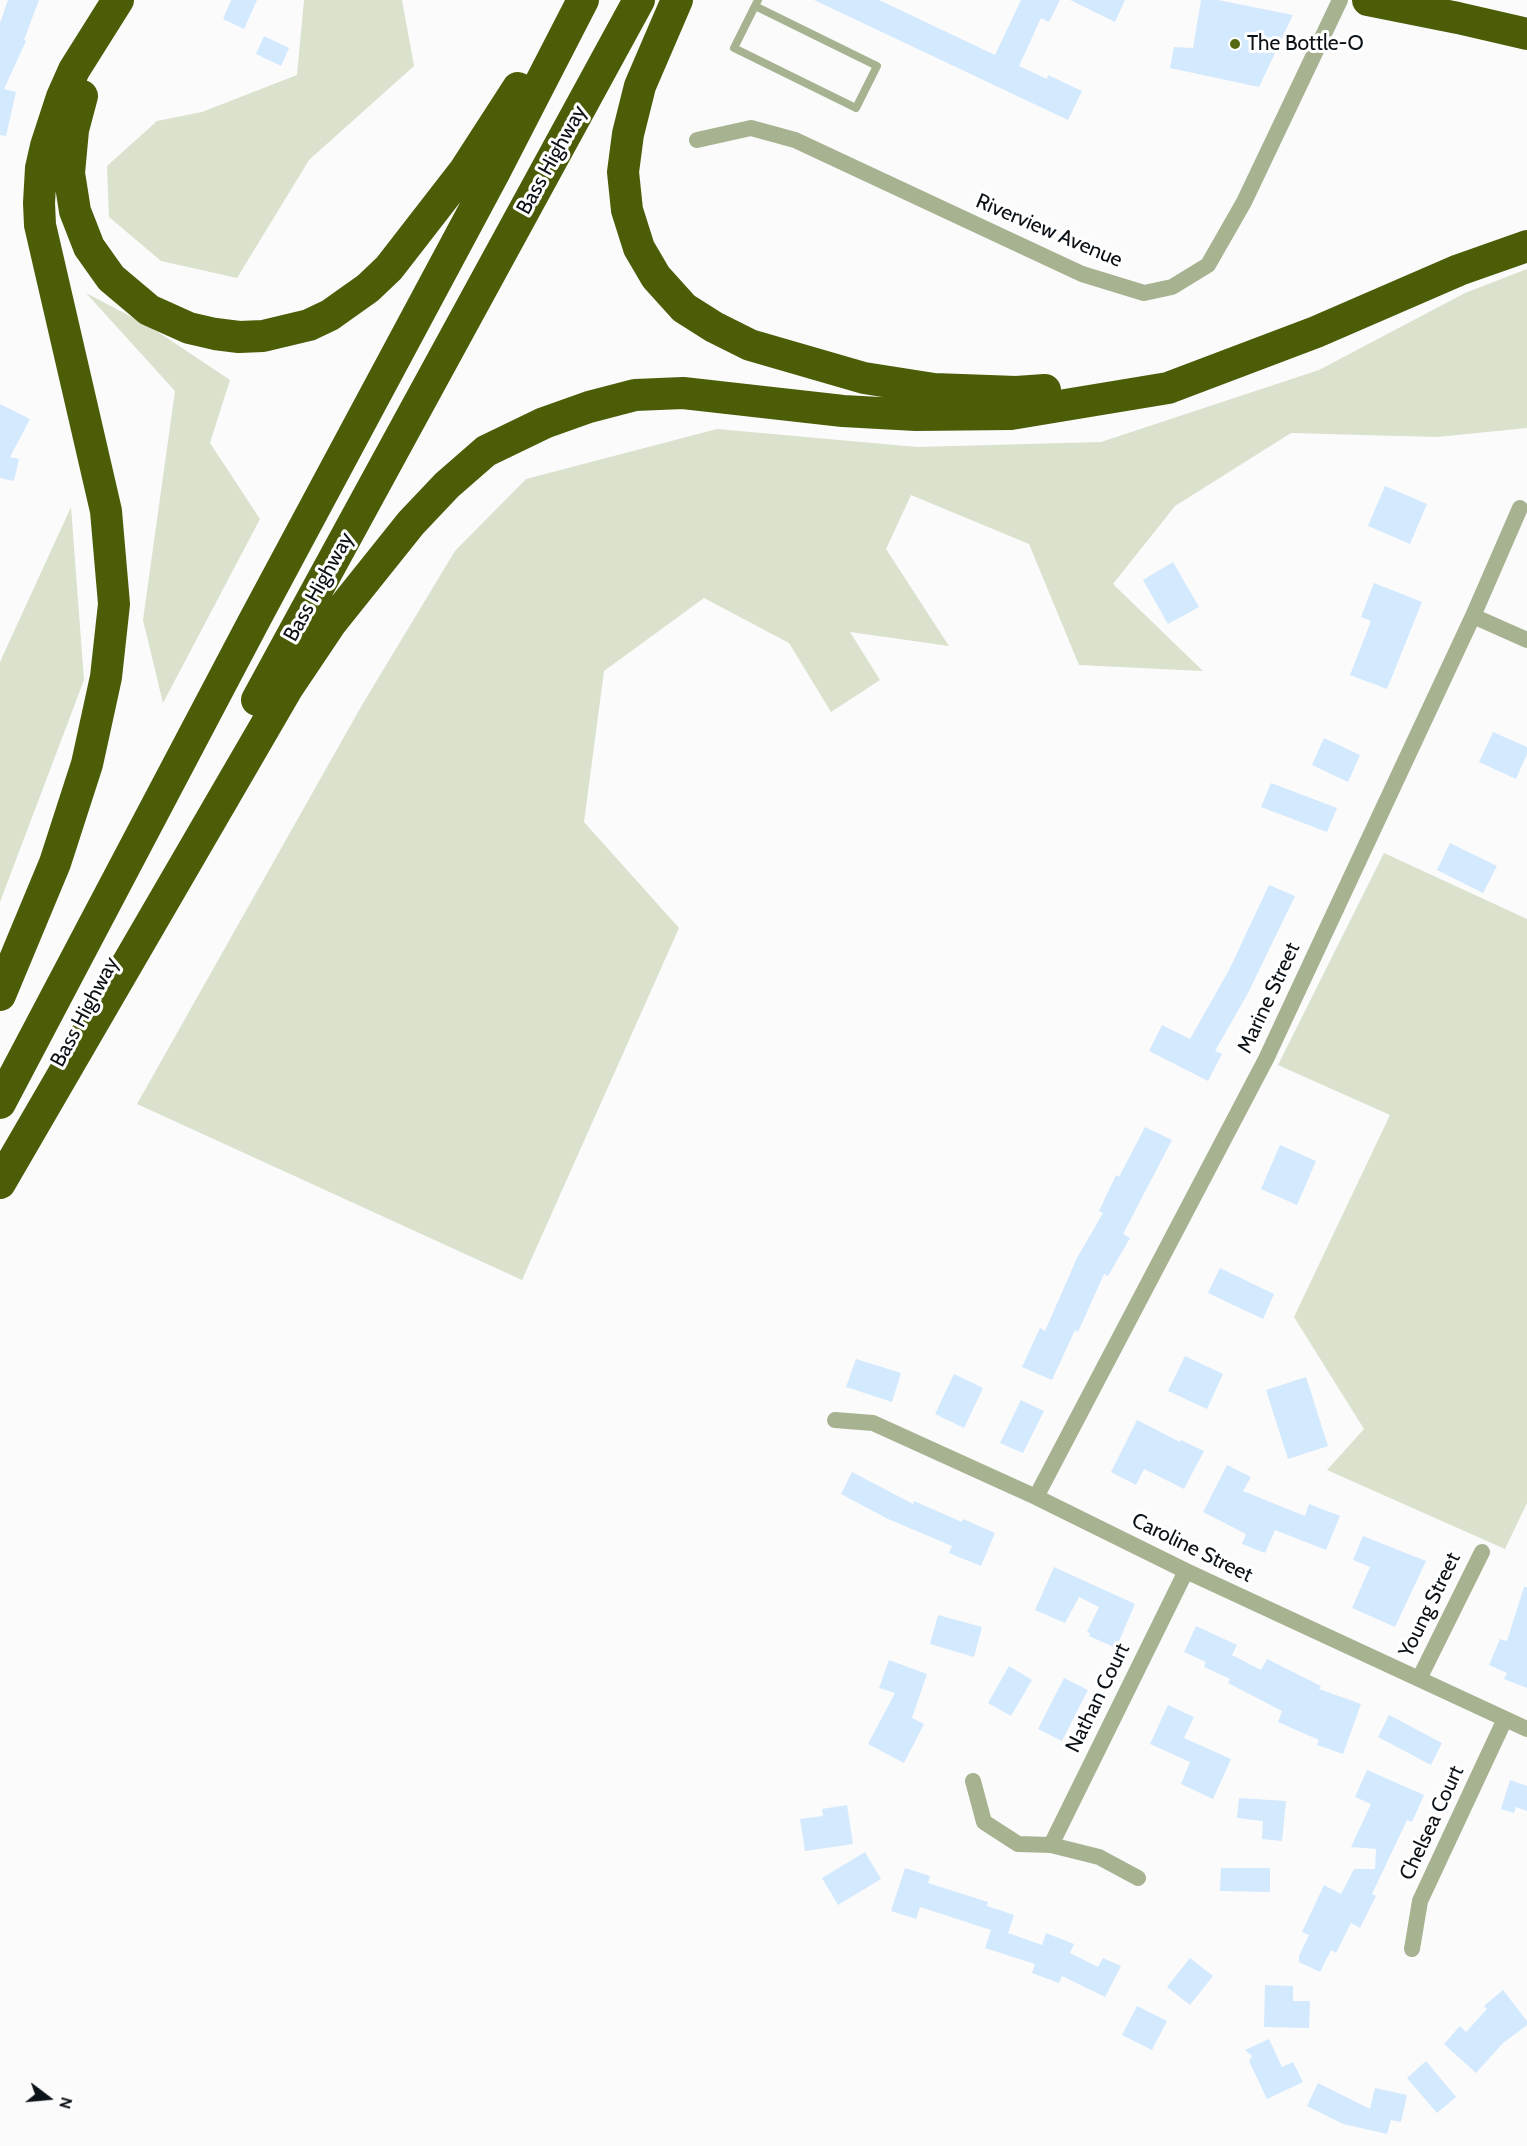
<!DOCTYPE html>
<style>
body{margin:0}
#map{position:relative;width:1527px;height:2146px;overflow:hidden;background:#fbfbfb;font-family:Cabin,sans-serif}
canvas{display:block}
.north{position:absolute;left:18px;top:2068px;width:60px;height:60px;-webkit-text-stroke:4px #fff;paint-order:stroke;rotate:106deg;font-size:16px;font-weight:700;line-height:24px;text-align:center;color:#0b1218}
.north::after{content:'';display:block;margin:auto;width:21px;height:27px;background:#0b1218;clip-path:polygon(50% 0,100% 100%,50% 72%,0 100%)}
</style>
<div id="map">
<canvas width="1527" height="2146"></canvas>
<div class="north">N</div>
</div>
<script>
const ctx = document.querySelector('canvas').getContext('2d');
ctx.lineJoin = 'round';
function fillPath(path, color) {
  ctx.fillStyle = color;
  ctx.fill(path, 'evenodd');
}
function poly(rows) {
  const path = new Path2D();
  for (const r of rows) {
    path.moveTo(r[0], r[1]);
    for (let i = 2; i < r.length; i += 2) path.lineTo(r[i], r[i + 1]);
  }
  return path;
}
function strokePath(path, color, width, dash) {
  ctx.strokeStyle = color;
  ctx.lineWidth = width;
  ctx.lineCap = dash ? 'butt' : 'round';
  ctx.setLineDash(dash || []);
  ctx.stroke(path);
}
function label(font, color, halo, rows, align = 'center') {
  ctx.font = font + ' Cabin,sans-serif';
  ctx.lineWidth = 6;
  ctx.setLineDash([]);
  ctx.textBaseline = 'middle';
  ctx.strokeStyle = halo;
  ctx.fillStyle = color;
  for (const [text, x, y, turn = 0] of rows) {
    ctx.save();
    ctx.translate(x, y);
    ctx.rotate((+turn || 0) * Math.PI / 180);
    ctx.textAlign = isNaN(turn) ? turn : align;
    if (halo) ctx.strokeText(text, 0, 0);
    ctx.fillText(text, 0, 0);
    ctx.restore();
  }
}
const green = poly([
 [304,0,402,0,414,66,309,160,237,278,161,261,109,217,107,166,157,121,202,112,297,75],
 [1527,269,1527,428,1437,437,1291,433,1175,506,1113,584,1203,671,1079,665,1029,544,911,495,886,549,949,646,850,632,880,680,831,712,789,643,704,598,604,671,584,822,679,928,522,1280,137,1104,362,705,455,551,526,479,717,429,917,447,1101,442,1319,370,1465,293],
 [86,293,149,326,230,380,210,443,260,519,163,703,143,620,175,391],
 [71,507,84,680,0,902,0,662],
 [1384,853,1527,919,1527,1503,1505,1549,1327,1470,1364,1429,1294,1317,1390,1115,1278,1065]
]);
const building = poly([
 [8,0,39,0,24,40,26,41,4,89,16,92,6,136,0,135,0,23],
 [231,0,257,0,244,29,223,19],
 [814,0,879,0,995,55,1021,0,1060,0,1049,22,1041,18,1019,66,1047,79,1048,75,1082,91,1068,120],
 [1070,0,1125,0,1115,22],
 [1201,0,1218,0,1293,15,1259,87,1170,68,1174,47,1193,48],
 [264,36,289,48,281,66,256,54],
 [0,404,30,419,10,457,19,459,14,481,0,478],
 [1385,486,1427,504,1410,544,1368,526],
 [1173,562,1199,607,1168,624,1143,580],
 [1374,583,1422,602,1387,689,1350,675,1371,621,1361,617],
 [1493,732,1527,747,1527,754,1516,779,1479,762],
 [1324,738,1360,755,1348,782,1312,765],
 [1271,783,1337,808,1327,832,1261,807],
 [1450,843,1497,866,1483,893,1437,870],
 [1269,885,1295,896,1248,993,1215,1051,1222,1054,1208,1081,1149,1051,1162,1025,1190,1039,1229,970],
 [1145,1127,1172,1140,1123,1234,1130,1238,1108,1276,1104,1274,1078,1332,1075,1330,1052,1380,1022,1367,1040,1328,1045,1331,1077,1258,1103,1213,1099,1211,1116,1175,1119,1177],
 [1280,1145,1316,1161,1297,1205,1261,1189],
 [1220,1268,1274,1294,1263,1319,1208,1293],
 [1185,1356,1223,1374,1207,1409,1168,1391],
 [856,1359,901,1373,892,1402,846,1387],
 [954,1374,983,1388,964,1428,935,1414],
 [1306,1377,1328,1446,1288,1459,1266,1390],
 [1021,1400,1044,1411,1023,1453,1000,1443],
 [1137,1420,1180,1442,1181,1440,1204,1451,1184,1489,1144,1469,1136,1485,1111,1472],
 [1227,1465,1251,1477,1243,1491,1305,1516,1309,1504,1340,1516,1326,1550,1275,1530,1265,1553,1242,1544,1246,1534,1203,1512],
 [852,1472,913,1504,914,1501,962,1522,963,1519,995,1533,981,1566,949,1553,952,1546,888,1519,841,1494],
 [1363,1536,1426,1561,1395,1627,1352,1608,1370,1567,1353,1560],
 [1054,1567,1135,1604,1116,1648,1089,1636,1090,1633,1087,1632,1099,1607,1079,1597,1065,1623,1035,1610],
 [1524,1587,1527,1587,1527,1688,1504,1679,1507,1673,1489,1665,1500,1639,1507,1641],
 [938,1615,982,1627,974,1657,930,1644],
 [1196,1626,1237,1645,1232,1655,1261,1670,1267,1659,1321,1686,1319,1689,1361,1704,1343,1754,1317,1745,1319,1740,1278,1722,1282,1711,1228,1683,1230,1679,1204,1667,1206,1662,1184,1652],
 [889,1660,927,1674,912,1718,924,1724,904,1763,868,1744,895,1693,879,1688],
 [1009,1666,1032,1680,1011,1716,988,1703],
 [1064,1678,1088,1690,1062,1741,1038,1729],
 [1168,1705,1194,1717,1184,1738,1231,1759,1213,1799,1181,1784,1190,1762,1150,1744],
 [1389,1715,1442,1743,1431,1765,1378,1737],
 [1367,1770,1424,1795,1412,1822,1407,1820,1372,1894,1376,1896,1360,1928,1351,1923,1336,1953,1331,1950,1320,1972,1299,1962,1299,1956,1309,1935,1302,1932,1324,1885,1341,1894,1354,1869,1375,1869,1376,1849,1351,1847,1371,1804,1355,1797],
 [1510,1780,1527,1786,1527,1811,1516,1807,1514,1813,1501,1809],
 [1239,1798,1286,1801,1282,1841,1262,1839,1263,1821,1237,1818],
 [847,1805,853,1844,805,1851,800,1819,823,1816,822,1809],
 [865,1852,881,1879,838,1905,822,1878],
 [905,1868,930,1876,928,1883,988,1902,987,1906,1014,1915,1008,1933,1042,1945,1046,1933,1074,1944,1070,1953,1098,1967,1103,1958,1121,1966,1105,1997,1062,1976,1059,1983,1032,1973,1035,1964,985,1948,991,1930,920,1907,916,1919,891,1911],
 [1221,1868,1270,1868,1270,1892,1220,1891],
 [1190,1958,1213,1976,1190,2005,1167,1987],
 [1265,1985,1293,1986,1293,2001,1310,2001,1309,2028,1264,2027],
 [1503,1990,1527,2021,1527,2025,1503,2043,1476,2073,1444,2044,1460,2026,1466,2032,1487,2009,1484,2006],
 [1137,2006,1167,2021,1152,2050,1122,2035],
 [1269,2039,1282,2067,1293,2062,1303,2082,1267,2099,1249,2061,1252,2056,1245,2050],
 [1426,2061,1456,2097,1437,2113,1407,2078],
 [1318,2083,1370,2109,1375,2088,1407,2095,1401,2122,1391,2120,1387,2134,1343,2124,1307,2106]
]);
const lane = poly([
 [755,6,877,66,856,108,734,48,758,0]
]);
const street = poly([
 [697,140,751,128,795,140,1082,274,1144,293,1172,287,1208,265,1244,202,1340,0],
 [1473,616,1527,640],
 [835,1420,873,1423,1036,1497,1186,1571,1527,1729],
 [1036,1497,1266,1059,1473,616,1520,508],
 [1419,1679,1482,1552],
 [973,1781,984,1822,1018,1844,1051,1845,1099,1857,1138,1878],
 [1051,1845,1186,1571],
 [1412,1949,1420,1901,1505,1719]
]);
const highway = poly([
 [677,0,640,86,628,134,623,172,627,210,639,248,656,277,684,308,714,327,750,345,864,378,934,389,1016,392,1045,390],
 [1368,0,1458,18,1527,34],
 [82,96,73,130,69,173,75,211,89,247,111,278,149,310,189,328,215,334,239,337,263,336,309,325,330,315,368,288,389,268,465,170,518,88],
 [257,700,639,0],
 [0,995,55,863,87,764,106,677,114,604,106,511,40,225,39,203,41,168,46,146,62,97,74,70,118,0],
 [0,1103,254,621,494,173,583,0],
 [0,1183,288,687,331,623,411,523,447,485,486,451,544,423,589,407,635,395,683,393,843,411,916,415,1011,414,1168,388,1316,332,1459,270,1527,246]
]);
const markers = [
 [1235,44,6,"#546713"]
];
const poiNames = [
 ["The Bottle-O",1247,44]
];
const streetNames = [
 ["Bass Highway",552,160,-61],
 ["Riverview Avenue",1049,231,23],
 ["Bass Highway",319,587,-61],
 ["Marine Street",1269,998,-65],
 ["Bass Highway",85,1012,-62],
 ["Caroline Street",1192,1548,26],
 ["Young Street",1430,1605,-64],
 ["Nathan Court",1098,1698,-64],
 ["Chelsea Court",1432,1823,-65]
];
fillPath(green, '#dae1cc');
fillPath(building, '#d3e9fe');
strokePath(lane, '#a7b291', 8);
strokePath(street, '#a7b291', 16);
strokePath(highway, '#4b5e07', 32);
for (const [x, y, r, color] of markers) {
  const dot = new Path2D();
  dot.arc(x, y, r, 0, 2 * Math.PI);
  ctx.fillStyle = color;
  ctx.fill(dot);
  strokePath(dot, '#fff', 2);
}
label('21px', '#0b1218', '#fff', poiNames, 'left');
label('21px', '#0b1218', '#fff', streetNames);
</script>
